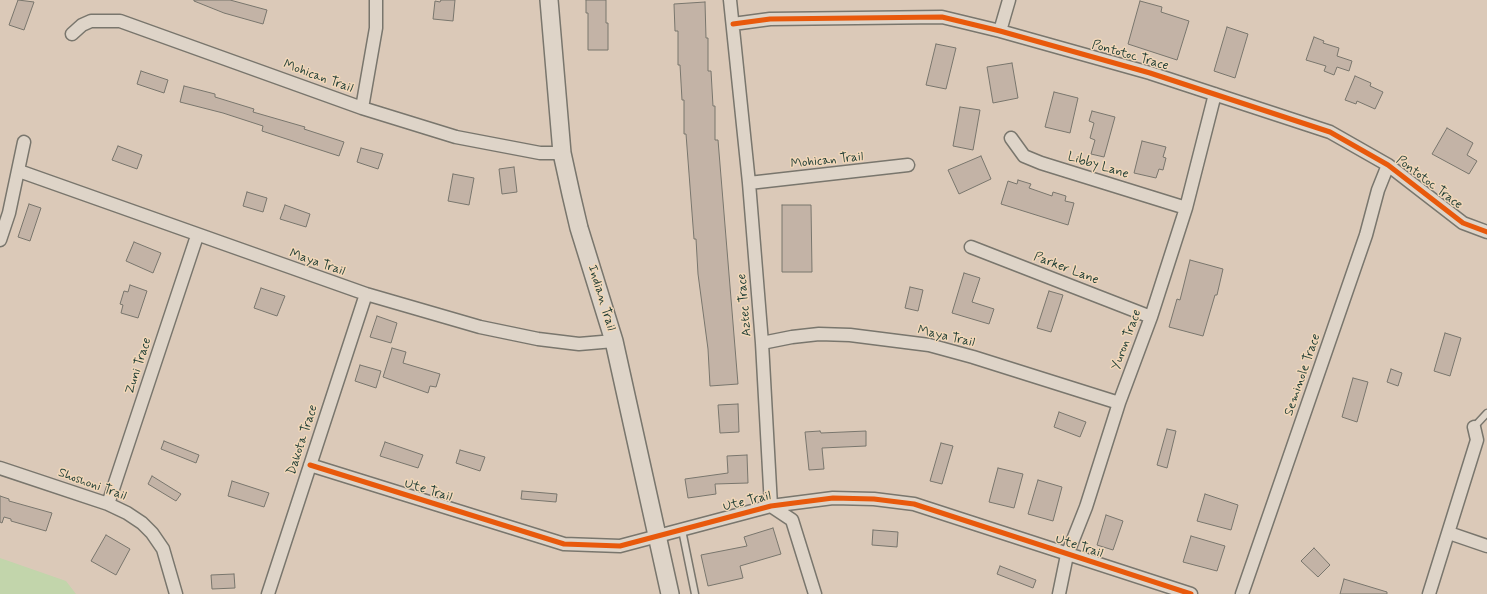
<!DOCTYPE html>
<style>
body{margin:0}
canvas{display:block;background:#dbc9b8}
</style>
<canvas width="1487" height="594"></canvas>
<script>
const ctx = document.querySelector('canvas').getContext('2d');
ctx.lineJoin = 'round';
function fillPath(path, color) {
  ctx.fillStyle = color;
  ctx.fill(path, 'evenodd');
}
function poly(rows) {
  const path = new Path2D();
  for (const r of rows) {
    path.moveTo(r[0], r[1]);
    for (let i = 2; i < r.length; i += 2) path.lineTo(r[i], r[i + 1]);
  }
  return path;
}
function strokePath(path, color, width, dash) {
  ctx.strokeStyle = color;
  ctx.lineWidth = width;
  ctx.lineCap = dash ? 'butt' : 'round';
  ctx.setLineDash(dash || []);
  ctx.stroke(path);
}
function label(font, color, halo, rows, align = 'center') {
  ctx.font = font + ' Mynerve,sans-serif';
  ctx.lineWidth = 3;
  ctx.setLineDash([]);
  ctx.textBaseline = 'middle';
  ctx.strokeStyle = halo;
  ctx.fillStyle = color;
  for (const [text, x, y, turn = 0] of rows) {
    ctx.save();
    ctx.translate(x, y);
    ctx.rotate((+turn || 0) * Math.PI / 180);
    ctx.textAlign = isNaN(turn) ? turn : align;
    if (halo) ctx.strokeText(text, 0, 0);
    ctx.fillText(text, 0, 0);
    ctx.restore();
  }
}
const green = poly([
 [0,558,66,581,76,594,0,594]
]);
const building = poly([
 [18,0,34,2,24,30,9,25,18,0],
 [194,0,230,0,267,10,263,24,224,13,194,1,194,0],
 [441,0,455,0,453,21,433,19,435,1,440,2,441,0],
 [586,0,606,0,606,23,608,23,608,50,588,50,588,13,586,13,586,0],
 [1140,1,1162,7,1161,12,1189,21,1177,60,1128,44,1140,1],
 [705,2,706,38,708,38,708,71,711,71,713,106,715,106,715,140,718,140,738,384,710,386,708,349,698,274,696,239,694,239,686,134,684,134,684,100,682,100,680,65,678,65,678,31,675,31,674,4,705,2],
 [1227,27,1248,34,1235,78,1214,71,1227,27],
 [1314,37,1324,41,1323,43,1339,48,1337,56,1352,61,1349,71,1337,67,1334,75,1324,71,1326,66,1306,60,1314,37],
 [936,44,956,48,946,89,926,85,936,44],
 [1012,63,1018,98,993,103,987,67,1012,63],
 [141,71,168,80,164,93,137,84,141,71],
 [1355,76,1371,83,1370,86,1383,92,1375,109,1357,101,1356,104,1345,100,1355,76],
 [184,86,215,94,215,97,254,109,253,112,305,127,304,129,344,142,339,156,262,131,263,126,223,113,180,102,184,86],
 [1054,92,1078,98,1070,133,1045,127,1054,92],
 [960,107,980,110,973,150,953,146,960,107],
 [1092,111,1115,117,1104,157,1091,154,1095,140,1090,138,1094,123,1089,121,1092,111],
 [1447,128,1473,143,1467,155,1477,161,1469,174,1432,154,1447,128],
 [1142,141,1166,147,1163,157,1166,158,1163,170,1159,169,1156,178,1134,173,1142,141],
 [118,146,142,155,137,169,112,160,118,146],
 [361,148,383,154,378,169,357,162,361,148],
 [981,156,991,179,959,194,948,170,981,156],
 [514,167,517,192,502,194,499,169,514,167],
 [453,174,474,178,469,205,448,201,453,174],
 [1018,180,1031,184,1029,188,1052,196,1053,192,1066,196,1065,201,1074,203,1068,225,1001,204,1008,181,1017,184,1018,180],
 [247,192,267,198,263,212,243,206,247,192],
 [29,204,41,208,30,241,18,237,29,204],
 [285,205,310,214,306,227,280,219,285,205],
 [782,205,811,205,812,272,782,272,782,205],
 [134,242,161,253,153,273,126,261,134,242],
 [1190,260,1223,269,1217,295,1215,295,1203,336,1169,327,1177,299,1180,300,1190,260],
 [964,273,980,278,972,302,994,309,989,324,952,313,964,273],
 [130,285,147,291,138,318,121,313,123,305,120,304,124,291,128,292,130,285],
 [910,287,923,290,918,311,905,308,910,287],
 [261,288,285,296,277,316,254,308,261,288],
 [1049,291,1063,295,1051,332,1037,328,1049,291],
 [377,316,397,323,391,343,370,337,377,316],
 [1445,333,1461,338,1450,376,1434,371,1445,333],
 [392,348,406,352,403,363,440,374,436,387,430,386,428,393,383,377,392,348],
 [360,365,381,371,376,388,355,381,360,365],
 [1391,369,1402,373,1398,386,1387,382,1391,369],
 [1353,378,1368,382,1357,422,1342,417,1353,378],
 [738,404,739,432,720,433,718,405,738,404],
 [1059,412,1086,422,1080,437,1054,427,1059,412],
 [1167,429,1176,431,1167,468,1157,465,1167,429],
 [820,431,821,433,866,431,866,446,822,448,824,469,809,470,805,432,820,431],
 [164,441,199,455,196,463,161,449,164,441],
 [385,442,423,455,418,468,380,456,385,442],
 [941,443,953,446,942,484,930,481,941,443],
 [460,450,485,457,480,471,456,463,460,450],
 [747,455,748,483,715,484,716,494,688,498,685,479,728,473,727,456,747,455],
 [998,468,1023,474,1014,508,989,502,998,468],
 [152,476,181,494,176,501,148,484,152,476],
 [1038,480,1062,487,1053,521,1028,514,1038,480],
 [232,481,269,493,264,507,228,496,232,481],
 [522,491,557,494,556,502,521,499,522,491],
 [1205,494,1238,505,1231,530,1197,521,1205,494],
 [0,496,9,499,9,501,52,513,46,531,11,521,11,519,4,517,2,523,0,522,0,496],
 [1106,515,1123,521,1113,550,1097,545,1106,515],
 [773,528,781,554,740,566,743,578,708,586,701,555,747,546,744,537,773,528],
 [873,530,898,532,897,547,872,545,873,530],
 [106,535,130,549,116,575,91,561,106,535],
 [1191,536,1225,546,1217,571,1183,562,1191,536],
 [1314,548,1330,565,1318,577,1301,561,1314,548],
 [1000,566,1036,580,1033,588,997,574,1000,566],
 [234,574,235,588,212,589,211,575,234,574],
 [1344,579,1387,592,1387,594,1340,594,1344,579]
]);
const lane = poly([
 [1474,427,1487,413],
 [682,530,695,594]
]);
const street = poly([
 [730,0,749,183,762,343,771,506,792,520,815,594],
 [733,24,770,19,942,17,1000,31,1150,73,1330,132,1388,165,1463,223,1487,232],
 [1000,31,1009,0],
 [72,34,82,25,91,21,120,21,362,108,456,137,540,153,562,153],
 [362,108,376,28,376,0],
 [1011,138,1024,156,1041,163,1186,208],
 [19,171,366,294,480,327,538,339,579,344,614,341],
 [749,183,908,165],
 [0,240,9,213,24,142],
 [971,247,1151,317],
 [762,343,792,337,819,334,850,335,929,345,973,357,1119,403],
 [310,465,564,544,620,546,771,506,833,498,874,499,914,504,1191,594],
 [0,468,108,504,127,513,142,523,152,533,163,549,176,594],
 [108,504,197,236],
 [1449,533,1487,546],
 [268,594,366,294],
 [1059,594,1067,555,1086,507,1119,403,1151,317,1186,208,1215,94],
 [1242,594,1366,235,1378,190,1388,165],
 [1429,594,1477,440,1474,427]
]);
const secondary = poly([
 [549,0,562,153,571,194,579,228,614,341,670,594]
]);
const cycleway = poly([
 [733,24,770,19,942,17,1000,31,1150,73,1330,132,1388,165,1463,223,1487,232],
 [310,465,564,544,620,546,771,506,833,498,874,499,914,504,1191,594]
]);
const streetNames = [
 ["Pontotoc Trace",1130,56,16],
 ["Mohican Trail",318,77,20],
 ["Mohican Trail",827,161,-6],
 ["Libby Lane",1098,166,17],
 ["Pontotoc Trace",1429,183,37],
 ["Maya Trail",317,263,19],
 ["Parker Lane",1066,269,21],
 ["Indian Trail",601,298,73],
 ["Aztec Trace",745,305,-95],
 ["Maya Trail",946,337,13],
 ["Yuron Trace",1127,340,-70],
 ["Zuni Trace",139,366,-72],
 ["Seminole Trace",1303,375,-71],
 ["Dakota Trace",303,440,-72],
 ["Shoshoni Trail",92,485,20],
 ["Ute Trail",428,491,17],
 ["Ute Trail",747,502,-14],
 ["Ute Trail",1079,547,18]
];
fillPath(green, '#c2d5ab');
fillPath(building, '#c3b3a6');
strokePath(building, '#79766d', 1);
strokePath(lane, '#79766d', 9);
strokePath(street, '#79766d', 15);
strokePath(secondary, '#79766d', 20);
strokePath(lane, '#ded4c8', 6);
strokePath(street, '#ded4c8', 12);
strokePath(secondary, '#ded4c8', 17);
strokePath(cycleway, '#e8590c', 5);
label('13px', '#1f3d34', '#f1d7b9', streetNames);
</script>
